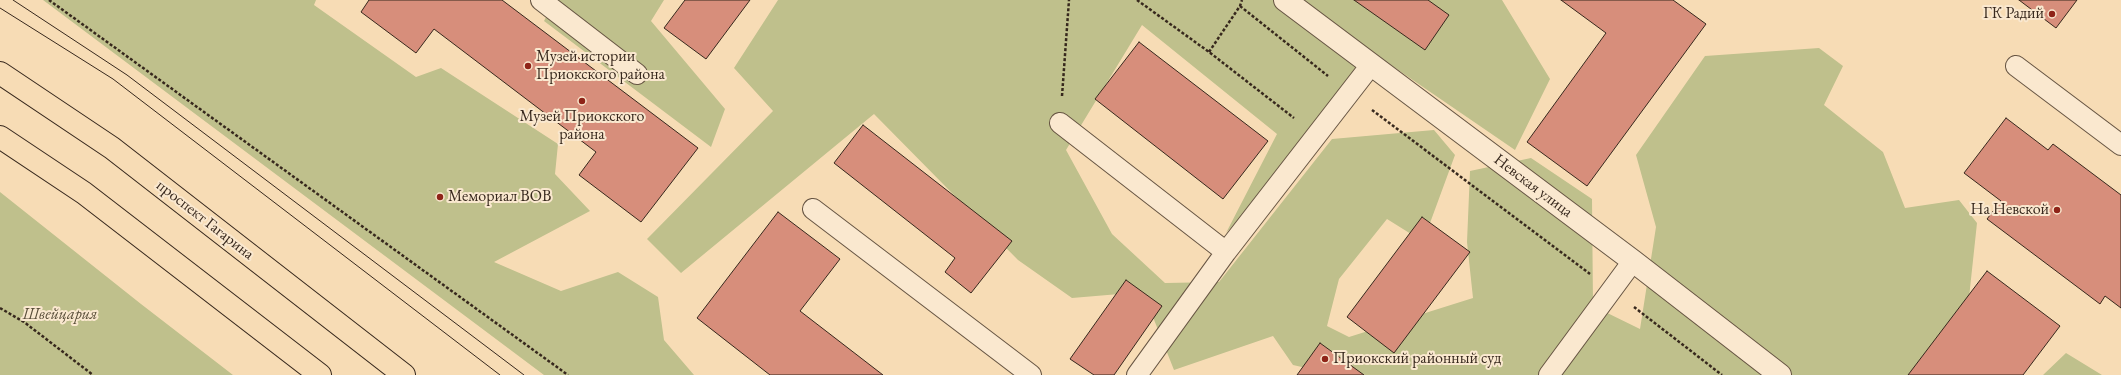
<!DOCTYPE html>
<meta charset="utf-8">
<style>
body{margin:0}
canvas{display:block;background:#f7dcb5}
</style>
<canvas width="2121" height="375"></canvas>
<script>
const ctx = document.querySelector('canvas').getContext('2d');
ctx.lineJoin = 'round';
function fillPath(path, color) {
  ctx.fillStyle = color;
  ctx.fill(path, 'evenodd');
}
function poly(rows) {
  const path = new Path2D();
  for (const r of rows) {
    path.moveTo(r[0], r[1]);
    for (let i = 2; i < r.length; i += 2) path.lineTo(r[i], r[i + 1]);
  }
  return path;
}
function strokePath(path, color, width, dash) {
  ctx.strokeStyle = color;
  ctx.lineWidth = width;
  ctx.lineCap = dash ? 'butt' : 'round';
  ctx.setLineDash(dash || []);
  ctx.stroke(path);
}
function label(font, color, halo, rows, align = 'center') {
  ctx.font = font + ' "EB Garamond",serif';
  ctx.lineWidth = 4;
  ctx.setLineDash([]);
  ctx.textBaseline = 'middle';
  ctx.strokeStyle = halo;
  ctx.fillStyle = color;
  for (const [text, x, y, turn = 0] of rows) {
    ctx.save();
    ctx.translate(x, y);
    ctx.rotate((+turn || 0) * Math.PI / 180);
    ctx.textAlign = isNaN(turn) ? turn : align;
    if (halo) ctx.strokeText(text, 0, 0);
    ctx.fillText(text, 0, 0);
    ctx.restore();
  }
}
const green = poly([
 [43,0,316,0,314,5,416,77,441,68,558,144,555,174,590,211,494,262,561,291,618,272,658,297,664,340,694,375,544,375],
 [555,0,664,0,651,21,725,109,711,147,544,21],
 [778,0,1502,0,1550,79,1515,150,1385,61,1226,233,1277,134,1142,25,1066,150,1112,234,1165,283,1219,282,1332,139,1434,130,1455,155,1430,223,1411,234,1387,219,1339,279,1327,326,1349,337,1473,298,1467,242,1470,171,1531,158,1592,199,1593,306,1640,329,1656,227,1636,155,1705,56,1819,48,1843,66,1824,105,1883,152,1905,208,1959,200,1977,223,1968,307,1941,375,1337,375,1293,365,1273,336,1174,370,1143,292,1072,298,1018,260,874,114,681,273,647,239,773,111,734,68],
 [0,192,141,304,233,375,0,375],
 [2066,353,2102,375,2043,375]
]);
const building = poly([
 [369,0,502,0,698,148,641,222,579,175,596,152,434,29,416,53,361,12,369,0],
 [685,0,750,0,706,59,664,28,685,0],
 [1354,0,1428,0,1449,15,1425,50,1354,0],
 [1561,0,1673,0,1706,24,1587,186,1527,142,1606,33,1561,0],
 [2019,0,2077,0,2056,28,2019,0],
 [1139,42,1268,141,1223,199,1095,99,1139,42],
 [2006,118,2048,150,2053,144,2121,195,2121,308,2105,296,2100,304,1987,219,2001,201,1964,173,2006,118],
 [863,125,1012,241,971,293,945,272,955,258,834,163,863,125],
 [778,212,840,259,800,311,883,375,770,375,697,318,778,212],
 [1422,217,1470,252,1394,353,1347,317,1422,217],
 [1987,271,2060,326,2023,375,1908,375,1987,271],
 [1126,280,1162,306,1114,375,1094,375,1070,359,1126,280],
 [1320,343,1364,375,1297,375,1320,343]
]);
const path = poly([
 [49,0,568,375],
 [1137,0,1209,52,1294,118],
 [1240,6,1328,76],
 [1209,52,1240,6,1242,0],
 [1062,96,1069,0],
 [1372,110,1590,274],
 [1634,307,1722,375],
 [0,308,24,322,93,375]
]);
const lane = poly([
 [541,0,637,74],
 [2016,66,2121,145],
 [1060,123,1226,252],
 [813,209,1031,375],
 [1137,375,1226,252,1371,65],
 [1549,375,1633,261]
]);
const street = poly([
 [1285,0,1633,261,1780,375]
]);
const primary = poly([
 [0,73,112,148,404,375],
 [0,137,84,193,320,375]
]);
const tram = poly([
 [13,0,127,75,524,375],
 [0,8,113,79,500,375]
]);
const markers = [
 [2052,14,4,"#8f2418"],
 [528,66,4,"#8f2418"],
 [582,101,4,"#8f2418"],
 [440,197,4,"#8f2418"],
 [2057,210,4,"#8f2418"],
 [1325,359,4,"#8f2418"]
];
const poiNames = [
 ["ГК Радий",2044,14,"right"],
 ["Музей истории",536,57],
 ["Приокского района",536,75],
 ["Музей Приокского",582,117,"center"],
 ["района",582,135,"center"],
 ["Мемориал ВОВ",448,197],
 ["На Невской",2049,210,"right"],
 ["Приокский районный суд",1333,359]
];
const streetNames = [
 ["Невская улица",1533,186,37],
 ["проспект Гагарина",205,220,38]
];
const parkNames = [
 ["Швейцария",60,315]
];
fillPath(green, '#bfc08c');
fillPath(building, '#d78e7b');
strokePath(building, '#37281d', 1);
strokePath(lane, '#675543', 22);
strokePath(street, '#675543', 24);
strokePath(primary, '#37281d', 24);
strokePath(path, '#37281d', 2.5, [3, 2]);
strokePath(lane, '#fae8cf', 20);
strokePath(street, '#fae8cf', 22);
strokePath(primary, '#f7dcb5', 22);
strokePath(tram, '#37281d', 1);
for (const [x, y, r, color] of markers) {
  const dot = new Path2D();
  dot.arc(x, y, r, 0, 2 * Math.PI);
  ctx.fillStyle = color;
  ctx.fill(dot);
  strokePath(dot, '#fae8cf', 1.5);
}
label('16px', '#37281d', '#fae8cf', poiNames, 'left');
label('16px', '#37281d', '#fae8cf', streetNames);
label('italic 16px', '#594e39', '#fae8cf', parkNames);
</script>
